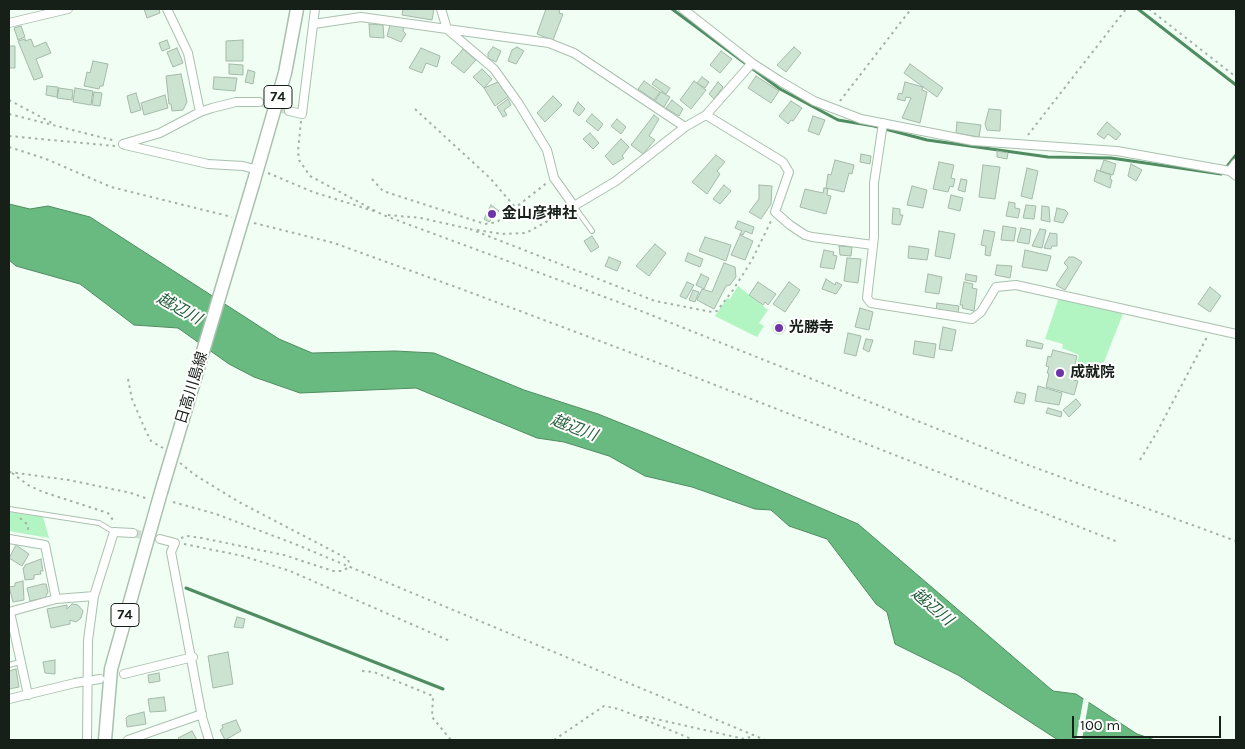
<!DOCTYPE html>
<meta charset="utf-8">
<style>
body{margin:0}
#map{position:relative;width:1245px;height:749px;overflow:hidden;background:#f0fef3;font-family:Karla,sans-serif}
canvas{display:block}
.frame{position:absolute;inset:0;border:10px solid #171f19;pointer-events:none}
.scale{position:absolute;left:1072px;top:716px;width:149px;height:22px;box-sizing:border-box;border:2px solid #171f19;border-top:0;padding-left:6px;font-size:15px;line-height:18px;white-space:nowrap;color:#171f19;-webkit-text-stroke:4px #fff;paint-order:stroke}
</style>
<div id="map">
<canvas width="1245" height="749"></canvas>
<div class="frame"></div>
<div class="scale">100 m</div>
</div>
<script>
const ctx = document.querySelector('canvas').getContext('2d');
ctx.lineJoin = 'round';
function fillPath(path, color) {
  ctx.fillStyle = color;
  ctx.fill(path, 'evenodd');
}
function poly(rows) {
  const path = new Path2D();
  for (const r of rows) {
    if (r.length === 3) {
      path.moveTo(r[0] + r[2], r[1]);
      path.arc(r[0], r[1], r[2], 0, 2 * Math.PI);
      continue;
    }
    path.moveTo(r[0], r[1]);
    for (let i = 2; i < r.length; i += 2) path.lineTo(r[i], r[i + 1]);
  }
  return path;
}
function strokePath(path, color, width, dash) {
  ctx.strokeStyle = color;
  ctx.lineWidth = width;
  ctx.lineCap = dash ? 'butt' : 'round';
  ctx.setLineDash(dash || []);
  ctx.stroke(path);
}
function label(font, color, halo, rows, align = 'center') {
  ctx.font = font + ' Karla,"Noto Sans JP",sans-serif';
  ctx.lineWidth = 4;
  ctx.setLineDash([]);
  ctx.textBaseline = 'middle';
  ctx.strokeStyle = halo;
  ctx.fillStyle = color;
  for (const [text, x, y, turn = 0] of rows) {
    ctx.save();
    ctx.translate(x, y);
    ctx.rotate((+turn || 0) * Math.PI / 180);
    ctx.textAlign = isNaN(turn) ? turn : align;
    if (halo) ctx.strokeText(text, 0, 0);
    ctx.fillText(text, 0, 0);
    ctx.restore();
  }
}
const green = poly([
 [738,286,768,310,759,323,764,326,757,337,715,316,727,298,730,299],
 [1059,297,1124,311,1104,362,1086,367,1077,363,1079,355,1062,348,1063,344,1045,339],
 [9,512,43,517,49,538,9,531]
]);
const water = poly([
 [9,204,30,209,48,206,90,217,279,339,312,353,395,351,434,353,524,390,598,414,648,434,858,524,1053,691,1076,694,1137,734,1155,740,1058,740,958,675,895,644,887,612,876,604,827,539,789,526,771,510,755,509,692,487,645,476,609,456,564,442,537,438,416,388,300,393,254,377,229,364,178,328,134,325,80,284,16,266,9,260,9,204]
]);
const pier = poly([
 [1084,696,1089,700,1082,740,1076,740]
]);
const stream = poly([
 [672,9,780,89,838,120,874,126,927,140,970,146,1048,157,1111,158,1221,174,1236,155],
 [1138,9,1236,85],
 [186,588,443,689]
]);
const building = poly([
 [144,9,159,9,160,13,147,18,144,9],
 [403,9,434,9,432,20,402,15,403,9],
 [546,9,560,9,559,13,563,14,553,40,537,34,546,9],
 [369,24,383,25,384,38,370,37,369,24],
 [390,25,404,27,403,31,406,34,401,42,387,36,390,25],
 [21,26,25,37,18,40,14,28,21,26],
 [25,39,25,41,31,39,34,47,46,42,51,53,36,59,43,77,34,80,18,41,25,39],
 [167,40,170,48,162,51,159,43,167,40],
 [243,40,243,61,226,61,226,41,243,40],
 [9,46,15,46,15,68,9,68,9,46],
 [493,47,501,51,496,62,488,58,488,53,493,47],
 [517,47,524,51,516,64,508,61,512,50,517,47],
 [794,47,801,53,786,72,777,65,794,47],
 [177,48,183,63,173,67,167,52,177,48],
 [421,48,440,56,437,67,426,63,422,73,409,68,421,48],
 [463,49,476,60,464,73,451,63,463,49],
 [721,51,732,59,720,73,710,65,721,51],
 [93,61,108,64,103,86,100,86,99,89,84,86,87,72,90,73,93,61],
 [229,64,243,65,243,75,229,74,229,64],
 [910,64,943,88,937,97,904,73,910,64],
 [482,69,492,79,484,88,473,77,482,69],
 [248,70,255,72,253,84,245,82,248,70],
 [181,74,187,102,183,110,172,111,171,104,169,104,166,76,181,74],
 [756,76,779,91,771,103,748,88,756,76],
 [214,77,237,78,235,91,213,89,214,77],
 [702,77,709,82,705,88,697,83,702,77],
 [656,79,670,88,666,94,652,84,656,79],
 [500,81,509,96,495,106,484,88,500,81],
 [644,81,660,92,654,100,638,89,644,81],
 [694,81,706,90,691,109,680,100,694,81],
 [718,82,723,87,714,99,709,94,718,82],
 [905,82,923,87,922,90,927,92,920,123,902,118,911,98,906,97,905,101,897,99,899,93,902,94,905,82],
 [47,86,58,87,57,97,46,95,47,86],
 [59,88,73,90,72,100,57,98,59,88],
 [75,88,93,91,91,105,73,102,75,88],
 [94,92,102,93,100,106,92,105,94,92],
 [661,92,670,97,664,107,655,101,661,92],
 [136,93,141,110,131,113,127,96,136,93],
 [165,95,168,108,144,115,141,103,165,95],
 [553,96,562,105,545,122,537,113,553,96],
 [508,99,511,105,504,110,507,115,503,117,497,107,508,99],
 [672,100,683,109,679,116,666,108,672,100],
 [791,101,802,108,793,121,791,120,788,124,779,116,791,101],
 [578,102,585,109,579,116,573,111,578,102],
 [989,109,1001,110,1000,131,987,130,985,124,989,109],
 [592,114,603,124,598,131,586,121,592,114],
 [654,115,659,119,649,136,655,140,643,154,631,145,654,115],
 [813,116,825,120,819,135,808,131,813,116],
 [617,119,626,127,621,134,611,126,617,119],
 [957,122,981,125,979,137,956,133,957,122],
 [1107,122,1121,134,1116,140,1108,134,1104,139,1097,134,1107,122],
 [590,133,599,143,593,149,583,139,590,133],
 [621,139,629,147,622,156,624,158,613,165,605,156,621,139],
 [997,151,1008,153,1007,159,997,157,997,151],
 [861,154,871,156,870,164,860,162,861,154],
 [716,155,725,162,717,171,720,174,707,194,692,182,716,155],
 [835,160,854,165,852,174,849,173,844,192,826,188,828,174,831,175,835,160],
 [1104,160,1116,164,1113,175,1100,171,1104,160],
 [939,162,954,165,951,178,955,179,953,187,950,186,948,192,933,189,939,162],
 [1131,164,1142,170,1136,181,1128,176,1131,164],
 [983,165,1000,167,995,199,979,197,983,165],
 [1027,168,1038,171,1032,199,1021,196,1027,168],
 [1097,170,1111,175,1110,179,1112,180,1110,188,1094,181,1097,170],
 [961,179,967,180,965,192,958,190,961,179],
 [724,185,731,191,720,204,713,199,724,185],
 [759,185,772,186,771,204,761,219,749,212,759,199,759,185],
 [912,186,927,190,923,208,907,205,912,186],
 [824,188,828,189,827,195,831,196,826,214,800,207,805,189,823,193,824,188],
 [951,195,963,198,960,211,948,208,951,195],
 [1009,202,1015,203,1015,208,1020,209,1018,218,1006,216,1009,202],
 [491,205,499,211,489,222,484,219,491,205],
 [1026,205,1036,206,1034,219,1023,218,1026,205],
 [1042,206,1049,207,1050,222,1041,220,1042,206],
 [893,208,900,209,900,215,903,215,900,225,892,224,893,208],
 [1057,208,1065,210,1068,213,1063,223,1054,221,1057,208],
 [738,221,754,227,752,234,745,231,743,235,740,234,742,231,735,228,738,221],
 [1003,226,1016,228,1014,241,1001,240,1003,226],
 [1021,228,1031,230,1029,244,1017,242,1021,228],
 [1040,229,1046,230,1042,248,1032,246,1040,229],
 [984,230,995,232,990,256,985,255,986,246,981,245,984,230],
 [939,231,955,234,950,259,935,256,939,231],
 [1050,233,1057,234,1057,246,1052,246,1051,249,1044,248,1050,233],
 [740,235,753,241,745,260,731,255,740,235],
 [592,236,599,247,591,252,584,241,592,236],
 [705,237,731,245,726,261,699,251,705,237],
 [655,244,666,253,649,276,636,266,655,244],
 [839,246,852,247,851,256,840,255,839,246],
 [909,246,929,249,927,260,908,258,909,246],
 [824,250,834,252,833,255,837,256,834,269,820,267,824,250],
 [1025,250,1051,256,1047,271,1022,267,1025,250],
 [688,253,703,259,700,267,685,261,688,253],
 [609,257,621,262,617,271,605,266,609,257],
 [1069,257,1074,257,1082,262,1065,290,1056,285,1068,267,1064,263,1069,257],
 [847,258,861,259,858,283,844,281,847,258],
 [724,263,735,267,736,277,730,285,726,286,714,309,697,300,702,289,712,292,724,263],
 [997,265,1012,266,1010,278,995,275,997,265],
 [701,274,709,278,704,289,696,285,701,274],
 [928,274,942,277,939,294,925,292,928,274],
 [966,274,977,276,976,282,965,280,966,274],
 [826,279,835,285,836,282,842,285,836,294,822,289,826,279],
 [687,282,694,285,686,299,680,296,687,282],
 [758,282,776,294,768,305,765,302,763,305,749,295,758,282],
 [789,282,800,290,785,312,773,304,789,282],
 [964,282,973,284,972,288,977,289,974,311,962,308,963,305,960,305,964,282],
 [1210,287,1221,296,1210,312,1198,304,1210,287],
 [693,290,699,292,695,302,689,300,693,290],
 [937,303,959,306,958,314,936,311,937,303],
 [860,308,873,312,869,330,855,327,860,308],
 [779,328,6],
 [943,327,956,330,952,351,939,349,943,327],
 [848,333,861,336,856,356,844,353,848,333],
 [866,339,873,340,869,352,863,349,866,339],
 [1027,340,1043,344,1042,349,1026,346,1027,340],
 [915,341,936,344,934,358,913,354,915,341],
 [1053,350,1077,356,1073,373,1073,380,1078,381,1074,395,1046,387,1049,374,1047,373,1049,367,1046,366,1048,356,1051,357,1053,350],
 [1038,386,1062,393,1059,405,1035,401,1038,386],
 [1017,392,1026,394,1024,404,1014,402,1017,392],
 [1076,399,1081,405,1069,417,1063,410,1076,399],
 [1048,408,1062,412,1061,417,1046,413,1048,408],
 [16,545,29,554,22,566,9,558,16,545],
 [41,559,43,571,40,571,41,574,34,575,34,579,25,580,23,568,25,567,25,565,41,559],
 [23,581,24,600,13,602,9,587,15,586,15,583,23,581],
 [43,584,46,584,48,592,45,598,30,601,27,588,43,584],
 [72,604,78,605,83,611,81,618,76,622,70,620,70,624,51,628,47,609,67,605,67,609,72,604],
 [237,617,245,619,243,628,234,627,237,617],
 [228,652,233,684,213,688,208,656,228,652],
 [55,660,55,674,45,673,43,662,55,660],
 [16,669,19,687,9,689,9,671,16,669],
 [159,673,160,681,149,683,148,675,159,673],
 [164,697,166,711,150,712,148,699,164,697],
 [144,712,146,724,127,727,126,718,128,716,144,712],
 [236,720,241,731,225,740,220,730,223,728,222,725,236,720],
 [192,731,197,740,180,740,178,738,192,731]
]);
const minorTunnel = poly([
 [259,102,289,111],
 [133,533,160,539]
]);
const path = poly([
 [1149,9,1236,77],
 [9,100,54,124],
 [840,101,911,9],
 [415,109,490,178,515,207],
 [9,114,116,141],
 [301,121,298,151,299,160,310,176,383,215,621,303,1028,465,1236,541],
 [1028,135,1126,9],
 [9,136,115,146],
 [9,147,46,159,111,187,232,217],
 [268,173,313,192,377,212],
 [372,179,383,191,485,224,497,222,548,182],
 [388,215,421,218,470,229],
 [254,223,334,243,464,290,669,367,1118,542],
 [470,229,655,301,712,312,717,311,733,290,752,260,772,219],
 [477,230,502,234,526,233,568,210],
 [128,379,132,399,144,427,151,441,163,448],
 [1140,460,1157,432,1207,337],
 [180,463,195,475,239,502,348,559,350,567],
 [9,472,69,480,131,493,148,499],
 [12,473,28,485,43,492,108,513,115,523],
 [173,502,216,514,295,544,765,740],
 [20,518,28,525,28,534],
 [181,538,187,536,202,538,284,555,333,571,341,571,350,567],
 [184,544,243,556,290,571,450,641],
 [362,671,374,672,433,696,432,717,451,740],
 [640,717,647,717,744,739,753,736],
 [554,740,604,706,619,709,694,740]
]);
const service = poly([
 [574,206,592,231],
 [9,509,99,523,114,532],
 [9,665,20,662]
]);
const minor = poly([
 [167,9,188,53,200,112],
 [441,9,447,29,549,43,574,53,685,127],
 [683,9,752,63,780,81,814,101,861,119,973,141,1117,151,1230,171,1236,176],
 [9,23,68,9],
 [314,24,361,17,447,29,494,69,519,104,547,150,554,178,574,206,616,181,685,127,706,115,752,63],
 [289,111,302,114,315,9],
 [706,115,783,162,789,172,775,212,790,225,805,235,812,237,873,245],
 [883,123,874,183,874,237,867,298,871,303,972,319,981,312,996,287,1016,285,1236,334],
 [123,144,160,133,200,112,212,108,236,102,259,102],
 [125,145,208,164,243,166,258,170],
 [1230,171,1236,163],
 [9,539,45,545,56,599],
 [160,539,175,543,171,552,202,717,209,740],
 [9,612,56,599,94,596],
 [10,612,28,695],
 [124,674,193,657],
 [9,699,75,683,100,679],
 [87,740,88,640,94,596,114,532,133,533],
 [128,740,202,714]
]);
const primary = poly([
 [253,184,285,73,297,9],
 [105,740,111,669,161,492]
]);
const primaryBridge = poly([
 [161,492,253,184]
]);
const markers = [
 [492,214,5,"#6e35ab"],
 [779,328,5,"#6e35ab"],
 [1060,373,5,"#6e35ab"]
];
const shields = [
 [278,97,28],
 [125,615,28]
];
const shieldNames = [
 ["74",278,97],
 ["74",125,615]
];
const poiNames = [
 ["金山彦神社",502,214],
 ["光勝寺",789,328],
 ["成就院",1070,373]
];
const streetNames = [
 ["日高川島線",192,388,-73]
];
const waterNames = [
 ["越辺川",179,309,29],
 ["越辺川",574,428,21],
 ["越辺川",932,607,40]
];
fillPath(green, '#b2f5c3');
fillPath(water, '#68ba80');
strokePath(water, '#508c61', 1);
fillPath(pier, '#f0fef3');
strokePath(stream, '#508c61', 3);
fillPath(building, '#cce3d1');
strokePath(building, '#a5baa9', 1);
strokePath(minorTunnel, '#cfddd2', 8, [8, 4]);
strokePath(service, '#aac0af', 6);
strokePath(minor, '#aac0af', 10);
strokePath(primary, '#aac0af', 15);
strokePath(path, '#a5b1a8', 2, [2.5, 4]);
strokePath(service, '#fff', 4);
strokePath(minor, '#fff', 8);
strokePath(primary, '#fff', 12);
strokePath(primaryBridge, '#aac0af', 15, []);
strokePath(primaryBridge, '#fff', 12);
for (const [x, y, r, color] of markers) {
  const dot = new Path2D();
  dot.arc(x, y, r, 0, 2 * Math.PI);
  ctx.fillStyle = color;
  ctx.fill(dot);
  strokePath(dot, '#fff', 2);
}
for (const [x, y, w] of shields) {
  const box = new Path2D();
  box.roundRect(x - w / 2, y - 11.5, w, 23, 4);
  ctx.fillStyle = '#fff';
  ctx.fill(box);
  strokePath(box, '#171f19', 1);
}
label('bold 14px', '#171f19', null, shieldNames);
label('bold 15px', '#171f19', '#fff', poiNames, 'left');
label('15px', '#171f19', '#fff', streetNames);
label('italic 16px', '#255f39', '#fff', waterNames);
</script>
